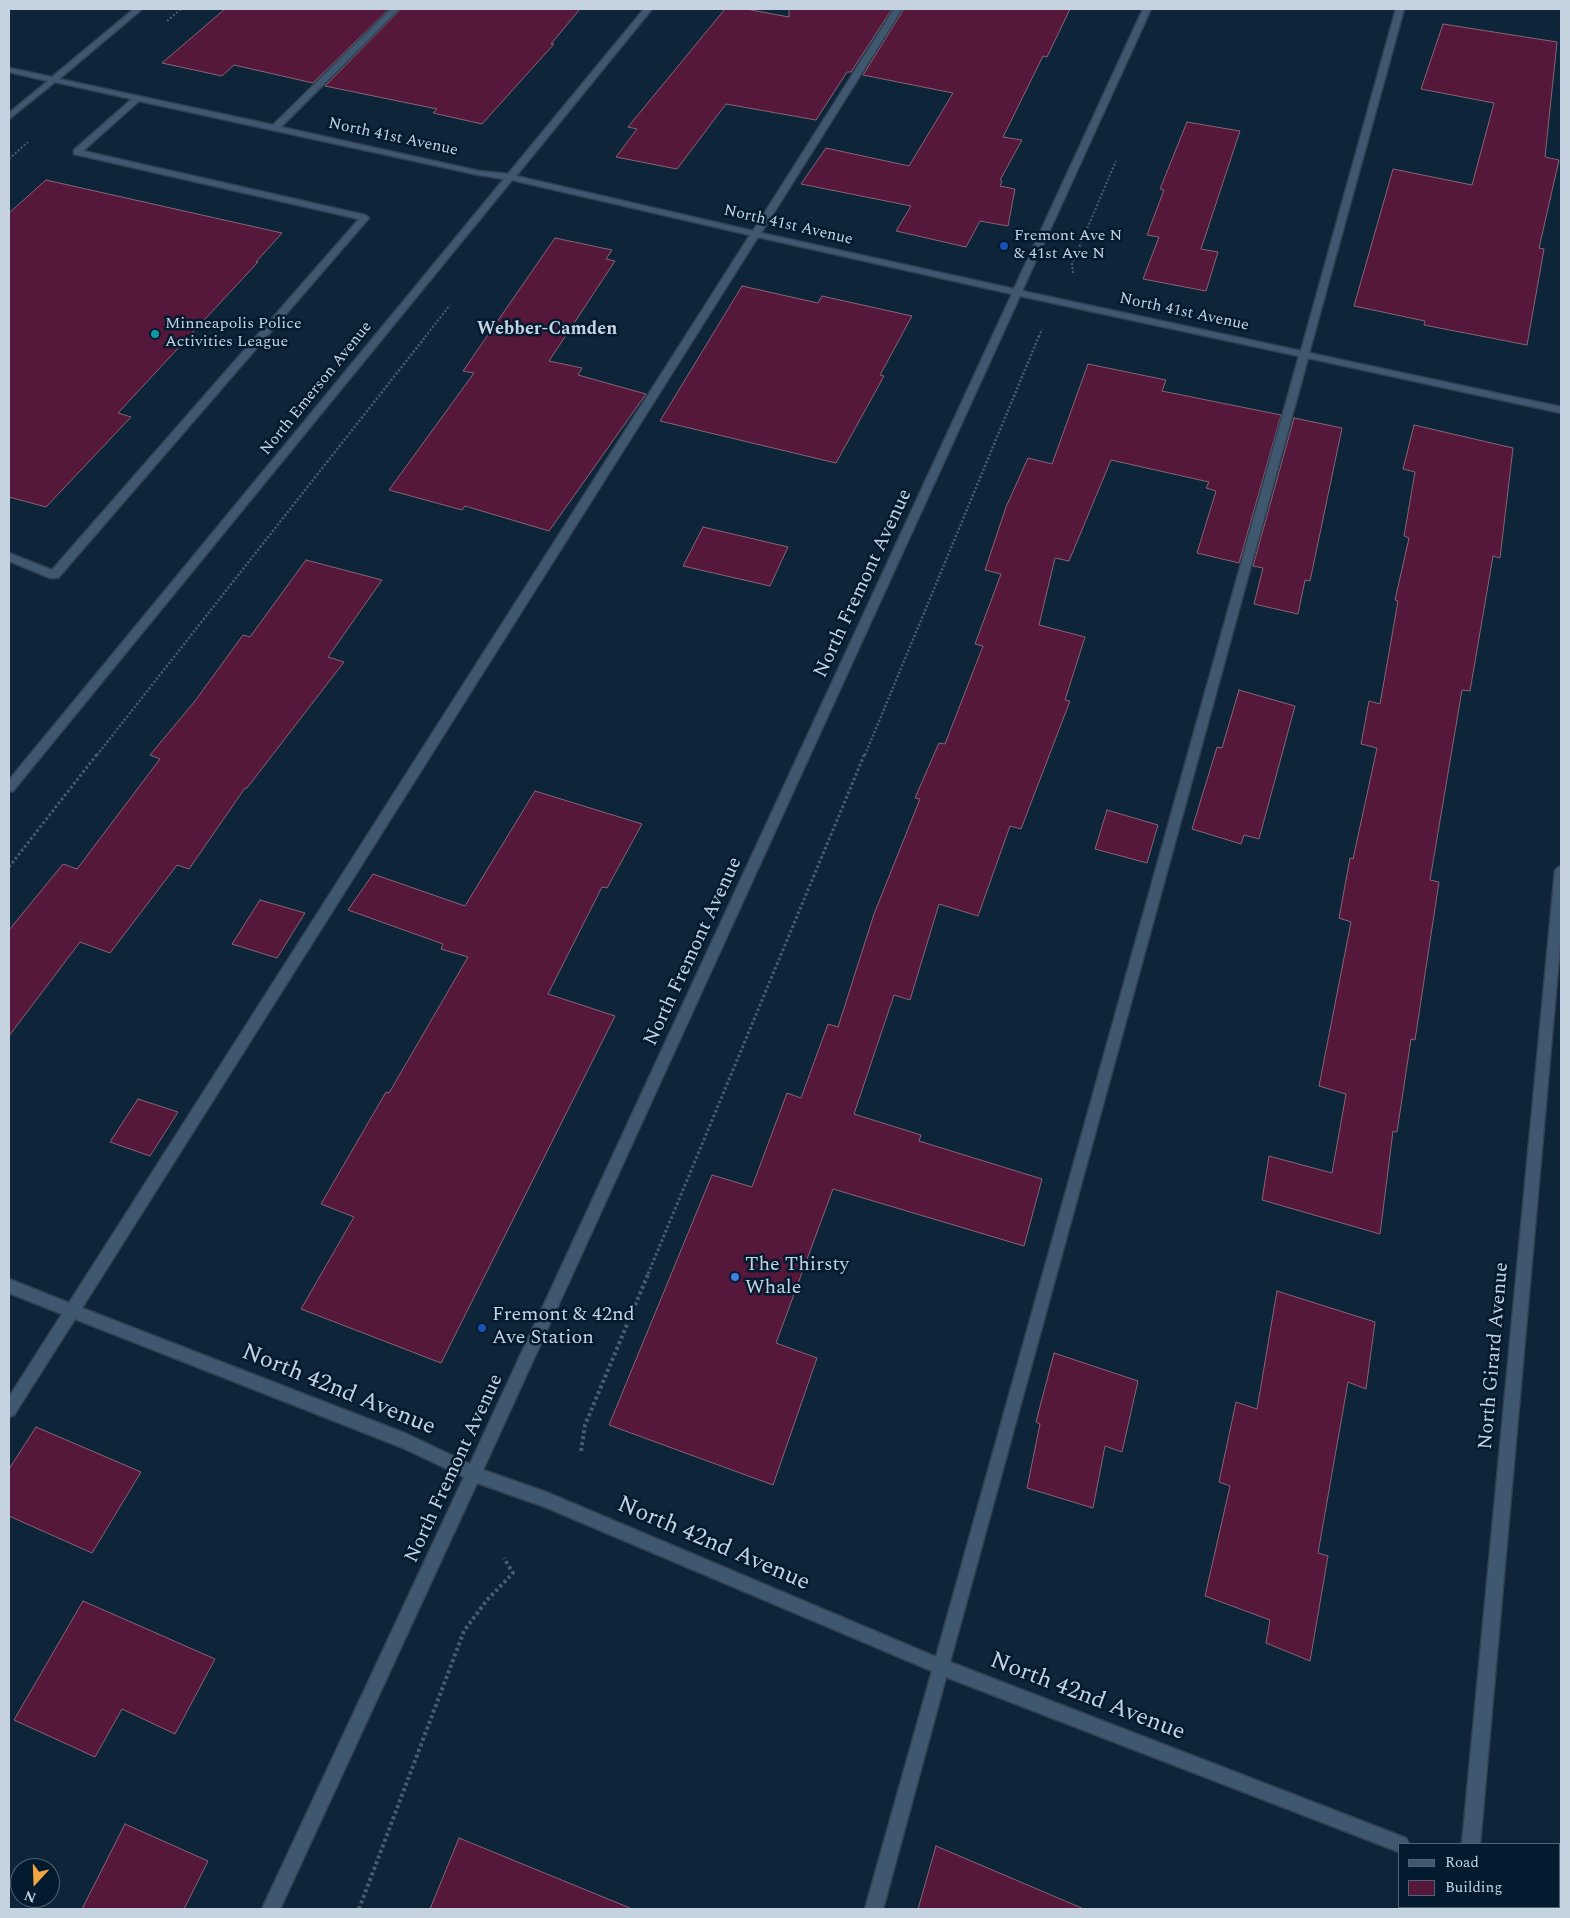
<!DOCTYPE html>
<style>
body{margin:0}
#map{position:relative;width:1570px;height:1918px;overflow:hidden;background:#0d2439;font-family:Spectral,serif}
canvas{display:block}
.frame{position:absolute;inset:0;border:10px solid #c5d3e1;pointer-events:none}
.legend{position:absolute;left:1398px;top:1843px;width:162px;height:65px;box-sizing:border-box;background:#041a2f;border:1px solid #516476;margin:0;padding:6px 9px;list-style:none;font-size:15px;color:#c5d3e1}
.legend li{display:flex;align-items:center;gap:10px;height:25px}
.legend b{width:25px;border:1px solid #516476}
.north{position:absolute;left:10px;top:1858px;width:50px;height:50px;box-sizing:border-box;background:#041a2f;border:1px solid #516476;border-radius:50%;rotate:200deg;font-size:14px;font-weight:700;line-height:20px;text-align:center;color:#c5d3e1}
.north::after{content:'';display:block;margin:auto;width:18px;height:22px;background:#f3a443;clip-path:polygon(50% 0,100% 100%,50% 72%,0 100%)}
</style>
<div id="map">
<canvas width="1570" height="1918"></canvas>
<div class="frame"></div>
<ul class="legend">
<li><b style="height:6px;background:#3f5870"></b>Road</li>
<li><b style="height:14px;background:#55183b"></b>Building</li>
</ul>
<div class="north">N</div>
</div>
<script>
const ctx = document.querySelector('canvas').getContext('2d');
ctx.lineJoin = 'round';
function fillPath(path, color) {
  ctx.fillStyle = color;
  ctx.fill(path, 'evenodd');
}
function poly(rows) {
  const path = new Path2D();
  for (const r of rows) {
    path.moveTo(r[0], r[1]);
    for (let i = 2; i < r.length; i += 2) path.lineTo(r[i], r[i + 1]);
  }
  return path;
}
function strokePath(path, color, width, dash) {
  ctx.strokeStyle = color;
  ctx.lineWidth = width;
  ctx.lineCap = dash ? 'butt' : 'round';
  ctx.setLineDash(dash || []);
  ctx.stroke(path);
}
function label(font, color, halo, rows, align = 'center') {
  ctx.font = font + ' Spectral,serif';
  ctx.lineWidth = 5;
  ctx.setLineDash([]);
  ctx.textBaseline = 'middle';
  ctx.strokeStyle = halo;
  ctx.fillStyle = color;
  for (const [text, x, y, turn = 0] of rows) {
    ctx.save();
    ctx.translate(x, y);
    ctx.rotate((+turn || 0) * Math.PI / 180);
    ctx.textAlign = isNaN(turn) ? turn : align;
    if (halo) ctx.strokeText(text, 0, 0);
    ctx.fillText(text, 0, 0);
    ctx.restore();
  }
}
const building = poly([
 [225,9,389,9,313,83,234,65,222,76,162,63,225,9],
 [401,9,580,9,551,44,554,44,482,124,433,113,437,109,325,86,401,9],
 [725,9,746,9,789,17,789,9,892,9,851,72,847,72,816,120,726,104,677,169,616,157,637,129,628,127,725,9],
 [904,9,1070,9,1047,57,1043,56,1003,137,1022,140,1000,180,1002,181,1000,186,1015,189,1008,226,980,221,966,247,896,231,911,206,801,184,826,148,909,166,953,93,863,75,904,9],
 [1443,24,1557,42,1545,157,1559,160,1539,248,1544,249,1527,345,1424,325,1425,321,1354,306,1393,169,1472,185,1494,103,1421,89,1443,24],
 [1187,122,1240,131,1201,249,1218,252,1206,291,1143,279,1159,237,1147,235,1164,190,1160,189,1187,122],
 [46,180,282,233,256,262,258,262,118,413,131,417,46,507,9,497,9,213,46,180],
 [555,238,612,250,606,259,615,261,549,361,582,368,578,375,646,394,549,531,465,506,462,510,389,490,474,373,463,371,555,238],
 [742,286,818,303,822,296,912,316,880,375,884,376,836,463,660,421,742,286],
 [1088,364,1166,380,1162,391,1281,415,1239,563,1197,553,1216,491,1206,488,1209,482,1111,460,1069,561,1055,558,1039,625,1085,637,1065,700,1070,701,1021,829,1010,826,978,916,939,904,910,1000,894,995,854,1114,921,1135,919,1141,1042,1179,1024,1246,833,1189,776,1343,817,1358,773,1485,609,1425,712,1175,752,1187,787,1093,801,1098,828,1024,838,1027,874,914,920,799,915,798,939,743,945,744,983,646,975,644,1001,574,985,570,1006,507,1028,458,1052,464,1088,364],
 [1294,418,1342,428,1310,581,1305,580,1298,614,1254,604,1263,568,1253,566,1294,418],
 [1414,425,1513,448,1500,558,1493,556,1470,691,1462,690,1430,880,1439,882,1415,1040,1411,1039,1397,1132,1393,1131,1380,1234,1262,1200,1269,1156,1332,1173,1346,1094,1319,1086,1351,922,1339,918,1350,858,1353,859,1377,748,1361,744,1369,701,1380,704,1398,601,1395,600,1409,538,1404,536,1415,472,1403,469,1414,425],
 [703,527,788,547,770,586,683,566,703,527],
 [306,560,382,580,328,657,344,662,247,788,245,788,189,869,177,865,110,953,80,942,9,1036,9,930,63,864,77,869,160,759,150,755,195,701,243,635,250,637,306,560],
 [1239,690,1295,706,1259,839,1244,835,1241,844,1192,829,1217,747,1222,748,1239,690],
 [535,791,642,824,607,888,602,887,548,994,615,1016,441,1363,301,1309,354,1217,321,1204,386,1092,389,1093,468,957,441,949,443,944,348,910,373,874,465,906,535,791],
 [1107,810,1158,825,1147,863,1095,849,1107,810],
 [260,900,305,913,277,958,232,944,260,900],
 [138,1099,178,1112,150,1156,110,1142,138,1099],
 [1277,1291,1375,1322,1366,1389,1348,1382,1318,1553,1328,1556,1310,1661,1266,1643,1270,1620,1205,1596,1230,1486,1219,1482,1236,1402,1257,1409,1277,1291],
 [1054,1353,1138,1381,1122,1452,1105,1446,1093,1508,1027,1488,1040,1424,1036,1422,1054,1353],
 [36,1427,141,1472,92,1553,9,1516,9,1469,36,1427],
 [83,1601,215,1659,175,1734,122,1709,95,1757,14,1720,83,1601],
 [125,1824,208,1861,184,1909,82,1909,125,1824],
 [459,1838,630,1908,630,1909,430,1909,459,1838],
 [936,1846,1084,1909,918,1909,936,1846]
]);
const pathFar3 = poly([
 [167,21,181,9],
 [9,159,28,142],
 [1073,273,1072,264,1116,161],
 [425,337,450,305],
 [1039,337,1042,329]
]);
const pathFar2 = poly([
 [97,755,426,336],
 [865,755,1039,336]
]);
const pathFar1 = poly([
 [9,867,98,753],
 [648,1274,865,753]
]);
const path = poly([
 [581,1451,585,1425,649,1272],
 [359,1909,464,1631,487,1600,513,1573,504,1558]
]);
const minor = poly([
 [134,9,142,9,59,79,273,125,391,9,399,9,281,127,479,171,508,174,644,9,652,9,516,176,753,231,894,9,902,9,761,233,1014,289,1143,9,1151,9,1022,291,1301,351,1396,9,1404,9,1309,353,1561,407,1561,413,1308,358,950,1662,1406,1838,1409,1844,1399,1844,1399,1852,946,1677,883,1909,865,1909,932,1671,545,1507,477,1483,280,1909,262,1909,464,1477,403,1448,75,1319,14,1415,9,1417,9,1397,62,1314,9,1293,9,1279,69,1303,750,235,512,180,13,791,9,792,9,780,504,179,479,175,139,101,83,151,365,215,369,218,58,578,50,578,9,561,9,553,52,570,359,219,74,154,74,150,132,99,55,82,9,119,9,113,48,81,9,72,9,68,52,77,134,9],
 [758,237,1012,294,470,1464,407,1434,82,1308,758,237],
 [1020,296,1299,356,936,1657,546,1492,483,1470,1020,296],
 [1561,866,1561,935,1480,1844,1462,1844,1555,871,1557,868,1561,866],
 [1559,1897,1561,1898,1561,1909,1552,1909,1551,1907,1559,1907,1559,1897],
 [1456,1907,1474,1907,1473,1909,1455,1909,1456,1907]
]);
const markers = [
 [1004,246,5,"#1a4fb4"],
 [155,334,5,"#0f9aa8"],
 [735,1277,5,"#3f7fe0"],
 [482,1328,5,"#1a4fb4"]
];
const farStreetnames = [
 ["North 41st Avenue",393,138,12],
 ["North 41st Avenue",788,226,13],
 ["North 41st Avenue",1184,313,12],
 ["North Emerson Avenue",317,389,-51]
];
const farPoinames = [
 ["Fremont Ave N",1014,237],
 ["& 41st Ave N",1014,255],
 ["Minneapolis Police",165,325],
 ["Activities League",165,343]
];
const farNeighbourhoodnames = [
 ["Webber-Camden",547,330]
];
const streetNames = [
 ["North Fremont Avenue",864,584,-65],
 ["North Fremont Avenue",694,952,-65],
 ["North Girard Avenue",1495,1356,-85],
 ["North Fremont Avenue",455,1469,-65]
];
const poiNames = [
 ["The Thirsty",745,1266],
 ["Whale",745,1289],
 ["Fremont & 42nd",492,1316],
 ["Ave Station",492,1339]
];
const nearStreetnames = [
 ["North 42nd Avenue",338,1391,22],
 ["North 42nd Avenue",713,1545,23],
 ["North 42nd Avenue",1087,1698,21]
];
fillPath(building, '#55183b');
strokePath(building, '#866474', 1);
strokePath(minor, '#334052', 3);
strokePath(pathFar3, '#495d6f', 2, [2, 2]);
strokePath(pathFar2, '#495d6f', 2.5, [2, 2]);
strokePath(pathFar1, '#495d6f', 3, [2.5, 2.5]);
strokePath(path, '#495d6f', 4, [3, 3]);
fillPath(minor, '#3f5870');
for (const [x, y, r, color] of markers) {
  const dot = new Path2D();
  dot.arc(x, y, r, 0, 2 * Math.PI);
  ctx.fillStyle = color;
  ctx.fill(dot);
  strokePath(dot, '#041a2f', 2);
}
label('16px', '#c5d3e1', '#041a2f', farStreetnames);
label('16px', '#c5d3e1', '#041a2f', farPoinames, 'left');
label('bold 18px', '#c5d3e1', '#041a2f', farNeighbourhoodnames);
label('20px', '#c5d3e1', '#041a2f', streetNames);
label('20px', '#c5d3e1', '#041a2f', poiNames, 'left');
label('24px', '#c5d3e1', '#041a2f', nearStreetnames);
</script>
